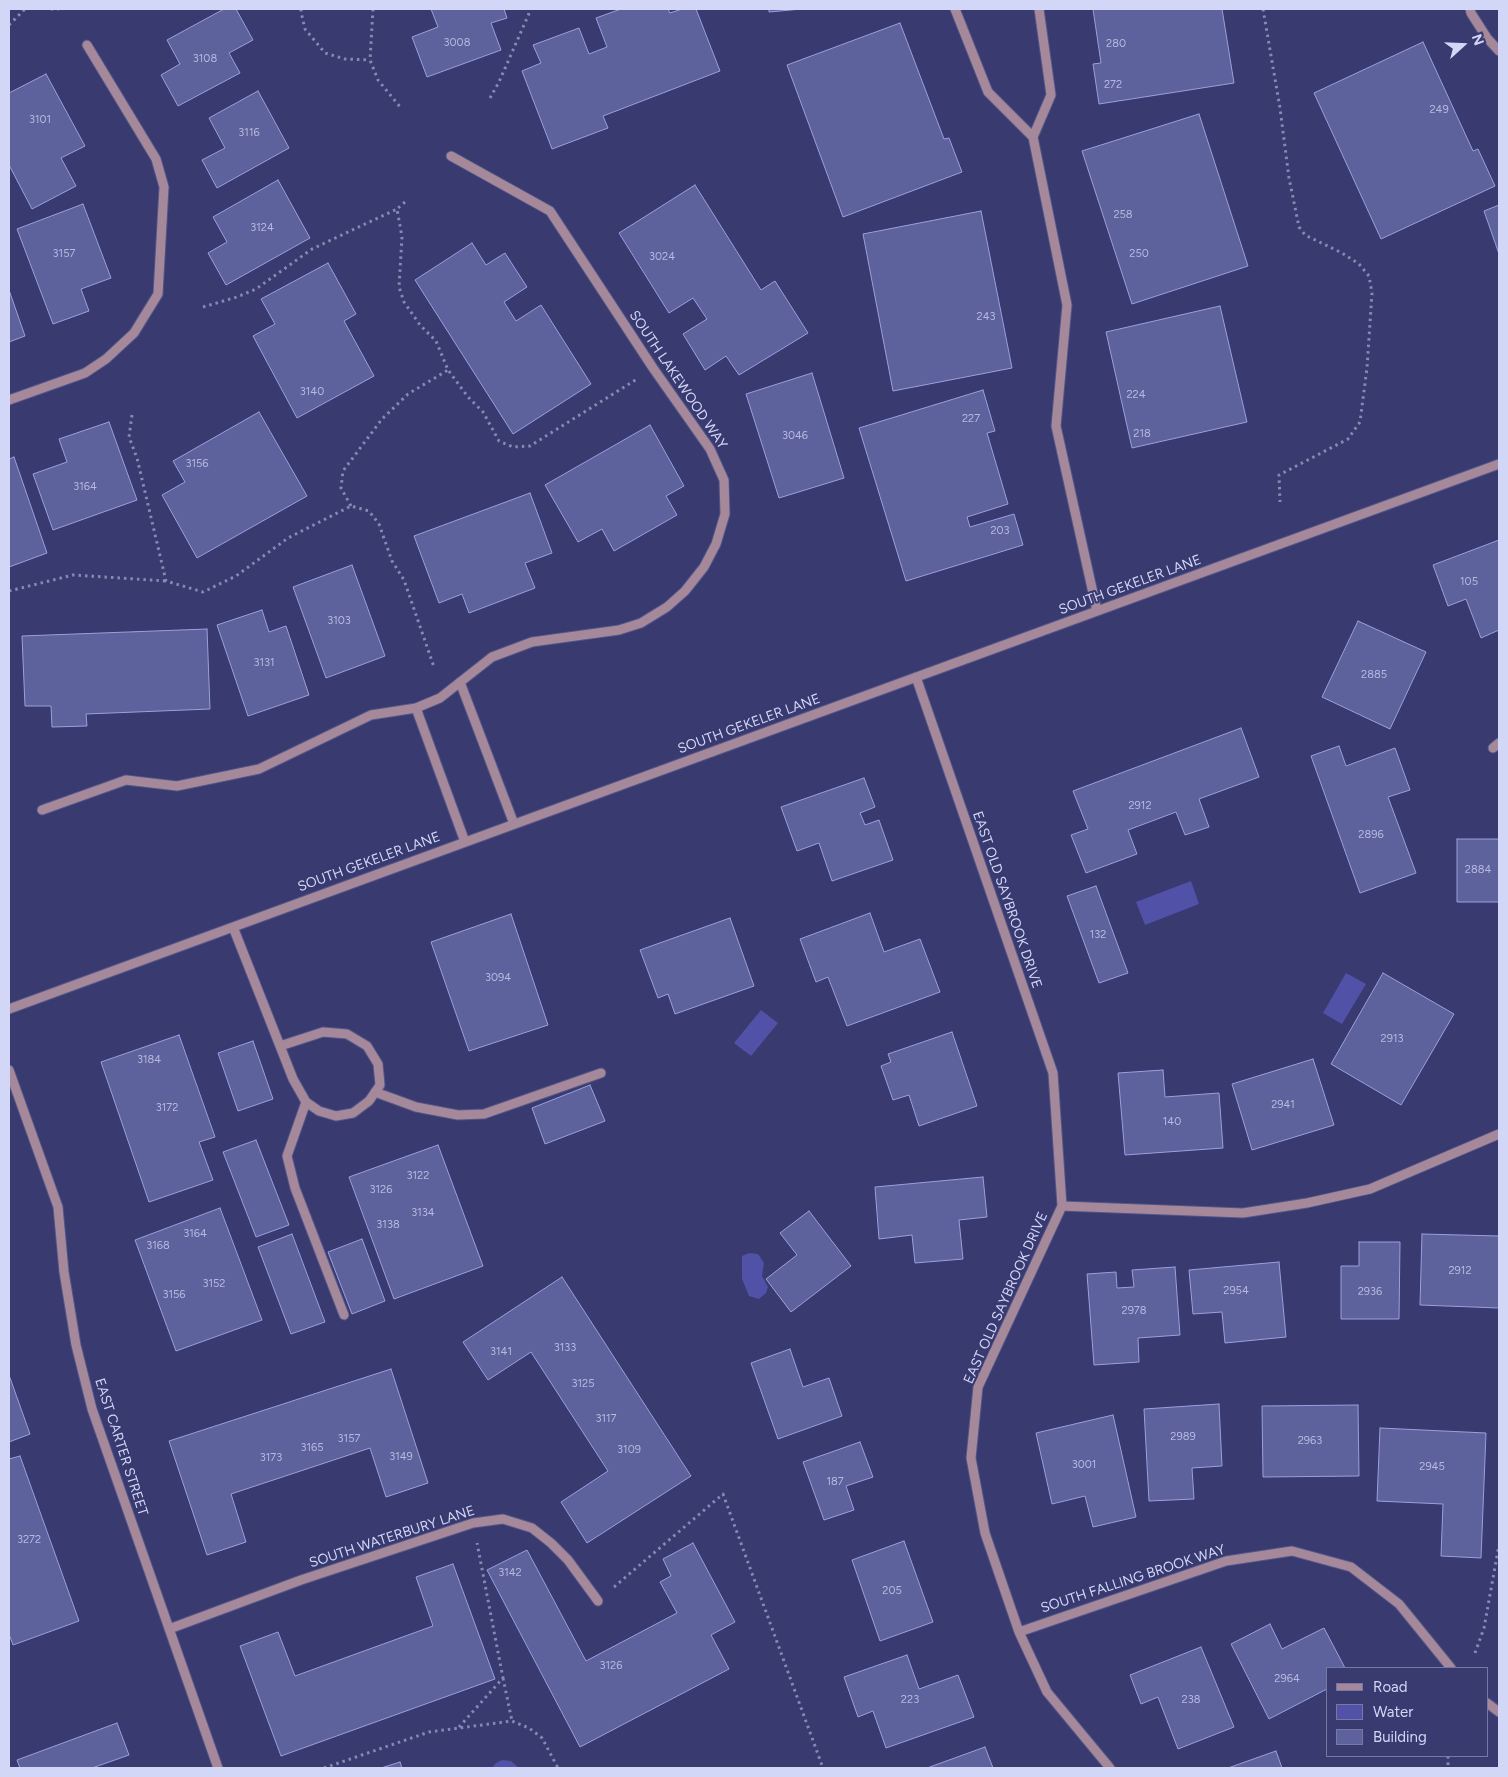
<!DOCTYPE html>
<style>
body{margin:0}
#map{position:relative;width:1508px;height:1777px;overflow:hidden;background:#383a70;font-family:Figtree,sans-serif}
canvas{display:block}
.frame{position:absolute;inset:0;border:10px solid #d2d6f7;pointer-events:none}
.legend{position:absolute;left:1326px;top:1667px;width:162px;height:90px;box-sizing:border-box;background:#383a70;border:1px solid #7678a6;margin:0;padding:6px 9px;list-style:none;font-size:15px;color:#d2d6f7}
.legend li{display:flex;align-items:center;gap:10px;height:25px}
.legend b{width:25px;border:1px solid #7678a6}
.north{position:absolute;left:1438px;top:20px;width:50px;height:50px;-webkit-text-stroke:4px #383a70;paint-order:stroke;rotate:70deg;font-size:14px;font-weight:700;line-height:20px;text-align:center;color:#d2d6f7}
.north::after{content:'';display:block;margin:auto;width:18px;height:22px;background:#d2d6f7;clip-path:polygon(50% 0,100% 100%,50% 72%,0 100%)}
</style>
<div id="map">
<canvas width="1508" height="1777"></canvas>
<div class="frame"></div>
<ul class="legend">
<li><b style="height:6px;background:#a5899b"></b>Road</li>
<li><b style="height:14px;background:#5151a8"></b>Water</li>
<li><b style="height:14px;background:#5e629c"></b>Building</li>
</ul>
<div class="north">N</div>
</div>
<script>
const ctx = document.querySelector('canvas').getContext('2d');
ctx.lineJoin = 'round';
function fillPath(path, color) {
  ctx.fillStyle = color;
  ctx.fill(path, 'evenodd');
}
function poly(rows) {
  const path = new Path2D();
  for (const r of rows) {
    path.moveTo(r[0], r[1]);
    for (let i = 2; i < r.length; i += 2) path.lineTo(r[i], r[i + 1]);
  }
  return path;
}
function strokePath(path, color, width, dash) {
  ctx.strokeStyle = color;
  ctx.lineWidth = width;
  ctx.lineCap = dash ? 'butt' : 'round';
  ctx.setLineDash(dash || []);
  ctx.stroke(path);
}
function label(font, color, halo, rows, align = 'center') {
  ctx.font = font + ' Figtree,sans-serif';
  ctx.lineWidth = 4;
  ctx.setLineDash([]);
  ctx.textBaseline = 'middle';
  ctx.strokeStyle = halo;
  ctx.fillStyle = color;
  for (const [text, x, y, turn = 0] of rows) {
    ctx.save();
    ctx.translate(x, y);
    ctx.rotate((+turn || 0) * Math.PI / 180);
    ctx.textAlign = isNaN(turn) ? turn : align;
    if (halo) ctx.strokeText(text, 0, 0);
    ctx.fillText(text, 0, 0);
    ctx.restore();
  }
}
const water = poly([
 [1191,881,1199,904,1145,925,1136,902],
 [1346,973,1366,984,1342,1024,1323,1013],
 [761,1010,778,1023,751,1056,734,1043],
 [749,1253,758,1254,764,1263,762,1276,768,1287,766,1293,759,1299,749,1296,742,1279,742,1256],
 [502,1760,511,1761,519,1768,492,1768,496,1763]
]);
const building = poly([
 [224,9,236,9,253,40,229,53,240,73,178,106,161,75,180,64,167,40,224,9],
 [431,9,504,9,507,18,491,23,501,50,427,77,412,37,438,27,431,9],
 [621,9,668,9,670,13,682,9,696,9,720,71,603,116,608,128,552,149,522,71,541,63,533,45,579,28,589,54,607,47,596,18,621,9],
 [769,9,802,9,769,12,769,9],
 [1093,9,1222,9,1234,83,1099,104,1093,64,1101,63,1093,9],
 [900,23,944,139,949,138,962,172,843,217,787,65,900,23],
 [1423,42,1473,151,1478,149,1495,186,1381,239,1314,93,1423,42],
 [46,74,85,146,61,158,76,186,32,209,9,165,9,93,46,74],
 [258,91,289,148,217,188,202,160,225,148,209,118,258,91],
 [1199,114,1248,266,1132,304,1082,151,1199,114],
 [278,180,310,238,226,285,208,253,227,242,213,217,278,180],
 [695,185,761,290,775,281,808,333,739,375,726,356,705,370,683,334,707,319,693,298,669,313,619,233,695,185],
 [83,204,111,278,81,289,89,311,53,324,17,229,83,204],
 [1499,205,1499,254,1484,211,1499,205],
 [981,211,1012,368,893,391,863,234,981,211],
 [472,243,486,265,505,253,527,287,504,302,516,321,541,305,591,384,513,434,415,280,472,243],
 [328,263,356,314,344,321,374,376,297,418,253,336,275,324,261,299,328,263],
 [9,290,25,336,9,342,9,290],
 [1220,306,1247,422,1132,448,1106,332,1220,306],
 [812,373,844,478,779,498,746,394,812,373],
 [983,390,995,431,987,433,1008,504,967,517,970,527,1014,514,1023,545,906,581,859,428,983,390],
 [259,412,307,496,197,558,162,495,185,482,173,461,259,412],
 [109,422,137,500,53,530,33,474,67,462,59,439,109,422],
 [650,425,684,486,666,496,677,515,614,551,602,529,578,542,545,485,650,425],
 [14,457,47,553,9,567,9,459,14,457],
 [530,493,552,553,525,563,535,588,469,613,462,594,439,603,414,536,530,493],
 [1499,540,1499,630,1481,638,1466,599,1448,606,1433,565,1499,540],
 [352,565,385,656,326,678,293,587,352,565],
 [262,610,269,632,286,626,309,695,248,716,217,625,262,610],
 [1358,621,1426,652,1390,729,1322,697,1358,621],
 [207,629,210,709,86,714,87,726,52,727,51,706,25,706,22,636,207,629],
 [1241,728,1259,777,1199,799,1209,827,1185,835,1176,812,1128,830,1137,854,1086,873,1071,835,1088,829,1073,791,1241,728],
 [1339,746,1346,766,1395,748,1410,790,1388,797,1416,873,1360,893,1311,756,1339,746],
 [864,778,875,807,860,813,865,825,879,820,893,860,832,881,819,843,797,851,781,807,864,778],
 [1457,839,1499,839,1499,902,1457,902,1457,839],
 [1096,886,1128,973,1099,983,1067,896,1096,886],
 [870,913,884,952,920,939,940,992,847,1026,828,977,816,982,800,939,870,913],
 [511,914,548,1025,469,1051,431,942,511,914],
 [730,918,754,986,675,1014,668,994,658,998,640,950,730,918],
 [1383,973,1454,1014,1401,1105,1331,1064,1383,973],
 [952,1032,977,1106,919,1126,909,1095,893,1100,881,1066,891,1062,888,1054,952,1032],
 [179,1035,215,1137,199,1142,213,1180,149,1202,101,1062,179,1035],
 [253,1041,273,1099,238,1111,218,1053,253,1041],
 [1313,1059,1334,1125,1252,1150,1232,1084,1313,1059],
 [1163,1070,1165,1097,1219,1093,1223,1148,1125,1155,1118,1073,1163,1070],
 [590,1085,605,1121,545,1144,532,1108,590,1085],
 [256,1140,289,1225,256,1237,223,1152,256,1140],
 [438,1145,483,1266,394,1299,349,1177,438,1145],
 [983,1177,987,1217,959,1220,963,1259,915,1263,912,1235,879,1239,875,1187,983,1177],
 [220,1208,262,1320,176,1351,135,1240,220,1208],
 [809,1211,851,1266,791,1312,766,1279,797,1255,780,1233,809,1211],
 [292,1234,325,1322,291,1334,258,1247,292,1234],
 [1422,1234,1499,1236,1499,1308,1420,1305,1422,1234],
 [362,1239,385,1301,352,1314,328,1252,362,1239],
 [1359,1242,1400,1242,1399,1319,1341,1319,1341,1266,1359,1266,1359,1242],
 [1279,1262,1286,1337,1225,1343,1222,1312,1193,1314,1189,1270,1279,1262],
 [1175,1267,1180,1335,1138,1338,1139,1362,1094,1365,1087,1274,1116,1272,1117,1288,1134,1287,1132,1270,1175,1267],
 [562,1277,691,1476,587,1543,561,1502,608,1471,531,1352,488,1380,463,1342,562,1277],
 [790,1349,803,1387,829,1378,842,1416,778,1439,751,1363,790,1349],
 [391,1369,428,1483,386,1497,370,1448,231,1494,246,1542,207,1555,169,1441,391,1369],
 [9,1375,30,1434,9,1442,9,1375],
 [1219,1404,1222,1466,1192,1468,1194,1499,1149,1501,1144,1409,1219,1404],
 [1358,1405,1359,1476,1263,1477,1262,1406,1358,1405],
 [1113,1415,1136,1517,1093,1527,1085,1496,1052,1504,1036,1433,1113,1415],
 [1380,1428,1486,1433,1481,1558,1441,1556,1443,1504,1377,1501,1380,1428],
 [860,1442,873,1477,846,1486,854,1510,824,1520,803,1462,860,1442],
 [20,1456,79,1621,13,1645,9,1634,9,1459,20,1456],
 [904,1541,933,1622,880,1641,852,1560,904,1541],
 [693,1543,735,1622,711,1635,729,1669,580,1747,487,1570,527,1550,586,1661,677,1613,660,1582,671,1576,663,1559,693,1543],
 [453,1564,495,1679,281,1756,240,1646,278,1632,295,1676,433,1626,416,1577,453,1564],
 [1270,1624,1282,1649,1324,1628,1345,1668,1327,1668,1327,1689,1269,1719,1231,1644,1270,1624],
 [1201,1647,1234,1727,1178,1749,1158,1697,1141,1704,1130,1675,1201,1647],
 [907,1655,919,1689,958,1675,974,1717,886,1748,873,1711,858,1717,844,1677,907,1655],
 [117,1723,129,1755,92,1768,20,1768,17,1760,117,1723],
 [985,1747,993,1768,927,1768,985,1747],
 [1276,1751,1282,1768,1228,1768,1276,1751],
 [400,1762,402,1768,381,1768,400,1762]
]);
const path = poly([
 [51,9,59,9],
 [301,9,301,12,305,29,325,53,345,59,370,60],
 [373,9,370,60,378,80,401,108],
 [1263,9,1280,108,1289,178,1299,227,1305,235,1342,253,1359,264,1369,276,1372,293,1367,368,1360,422,1348,439,1279,475,1280,502],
 [9,25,25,9],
 [490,98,499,82,531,9],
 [405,202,397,209,402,237,399,287,404,302,420,325,436,341,448,370,468,397,483,412,499,441,513,447,530,446,637,379],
 [203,307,237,297,256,289,312,249,397,209],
 [132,415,129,437,137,458,166,581,203,592,236,576,288,538,351,506,369,511,379,524,392,561,404,580,434,667],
 [351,506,341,488,343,471,382,419,408,394,448,370],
 [9,591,73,575,166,581],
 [614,1587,723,1494,823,1768],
 [1475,1653,1484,1628,1499,1545],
 [503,1678,512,1721],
 [459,1727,503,1678,477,1543],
 [1448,1756,1448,1768],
 [324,1768,429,1732,512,1721,529,1728,542,1738,558,1768]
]);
const minor = poly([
 [955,9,988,92,1033,137,1051,95,1039,9],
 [1470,9,1471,13,1487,38,1499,51],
 [1033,137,1067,305,1056,426,1097,611],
 [9,400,85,373,106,359,134,333,158,294,164,187,156,159,87,45],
 [916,677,1053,1073,1062,1206,978,1387,971,1458,985,1533,1019,1632,1047,1692,1110,1768],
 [460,682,514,824],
 [416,708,465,842],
 [1493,748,1499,743],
 [42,810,126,780,177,786,259,769,371,715,416,708,440,698,492,657,532,642,619,630,641,623,667,607,685,591,704,567,716,544,725,514,724,480,710,449,653,368,550,211,451,156],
 [233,927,280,1046,293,1079,306,1102,319,1111,336,1116,353,1113,369,1101,380,1085,378,1064,367,1046,347,1034,323,1032,280,1046],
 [9,1009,1499,464],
 [9,1070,58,1207,64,1272,76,1345,92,1409,218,1768],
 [375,1092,416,1107,458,1115,484,1114,601,1073],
 [306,1102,287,1156,295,1188,344,1315],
 [1062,1206,1243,1213,1307,1203,1370,1189,1499,1134],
 [169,1629,301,1580,473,1523,503,1519,532,1528,551,1543,568,1560,598,1601],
 [1019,1632,1226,1561,1292,1551,1351,1567,1399,1604,1451,1668],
 [1487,1703,1499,1712]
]);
const numberNames = [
 ["3008",457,43],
 ["280",1116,44],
 ["3108",205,59],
 ["272",1113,85],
 ["249",1439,110],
 ["3101",40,120],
 ["3116",249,133],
 ["258",1123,215],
 ["3124",262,228],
 ["3157",64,254],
 ["250",1139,254],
 ["3024",662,257],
 ["243",986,317],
 ["3140",312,392],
 ["224",1136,395],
 ["227",971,419],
 ["218",1142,434],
 ["3046",795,436],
 ["3156",197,464],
 ["3164",85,487],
 ["203",1000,531],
 ["105",1469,582],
 ["3103",339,621],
 ["3131",264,663],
 ["2885",1374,675],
 ["2912",1140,806],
 ["2896",1371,835],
 ["2884",1478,870],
 ["132",1098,935],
 ["3094",498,978],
 ["2913",1392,1039],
 ["3184",149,1060],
 ["2941",1283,1105],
 ["3172",167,1108],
 ["140",1172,1122],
 ["3122",418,1176],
 ["3126",381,1190],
 ["3134",423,1213],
 ["3138",388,1225],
 ["3164",195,1234],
 ["3168",158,1246],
 ["2912",1460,1271],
 ["3152",214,1284],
 ["2954",1236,1291],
 ["2936",1370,1292],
 ["3156",174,1295],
 ["2978",1134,1311],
 ["3133",565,1348],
 ["3141",501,1352],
 ["3125",583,1384],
 ["3117",606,1419],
 ["2989",1183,1437],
 ["3157",349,1439],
 ["2963",1310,1441],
 ["3165",312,1448],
 ["3109",629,1450],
 ["3149",401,1457],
 ["3173",271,1458],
 ["3001",1084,1465],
 ["2945",1432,1467],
 ["187",835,1482],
 ["3272",29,1540],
 ["3142",510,1573],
 ["205",892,1591],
 ["3126",611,1666],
 ["2964",1287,1679],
 ["223",910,1700],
 ["238",1191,1700]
];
const streetNames = [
 ["SOUTH LAKEWOOD WAY",678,380,56],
 ["SOUTH GEKELER LANE",1130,585,-20],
 ["SOUTH GEKELER LANE",749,724,-20],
 ["SOUTH GEKELER LANE",369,862,-20],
 ["EAST OLD SAYBROOK DRIVE",1007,900,71],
 ["EAST OLD SAYBROOK DRIVE",1006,1298,-66],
 ["EAST CARTER STREET",121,1447,72],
 ["SOUTH WATERBURY LANE",392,1537,-18],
 ["SOUTH FALLING BROOK WAY",1133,1579,-18]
];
fillPath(water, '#5151a8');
fillPath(building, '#5e629c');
strokePath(building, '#9aa0df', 1);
strokePath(minor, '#545688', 11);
strokePath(path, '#8689b4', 3, [2.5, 4]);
strokePath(minor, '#a5899b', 9);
label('11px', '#b5b9e0', null, numberNames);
label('14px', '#d2d6f7', '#383a70', streetNames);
</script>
